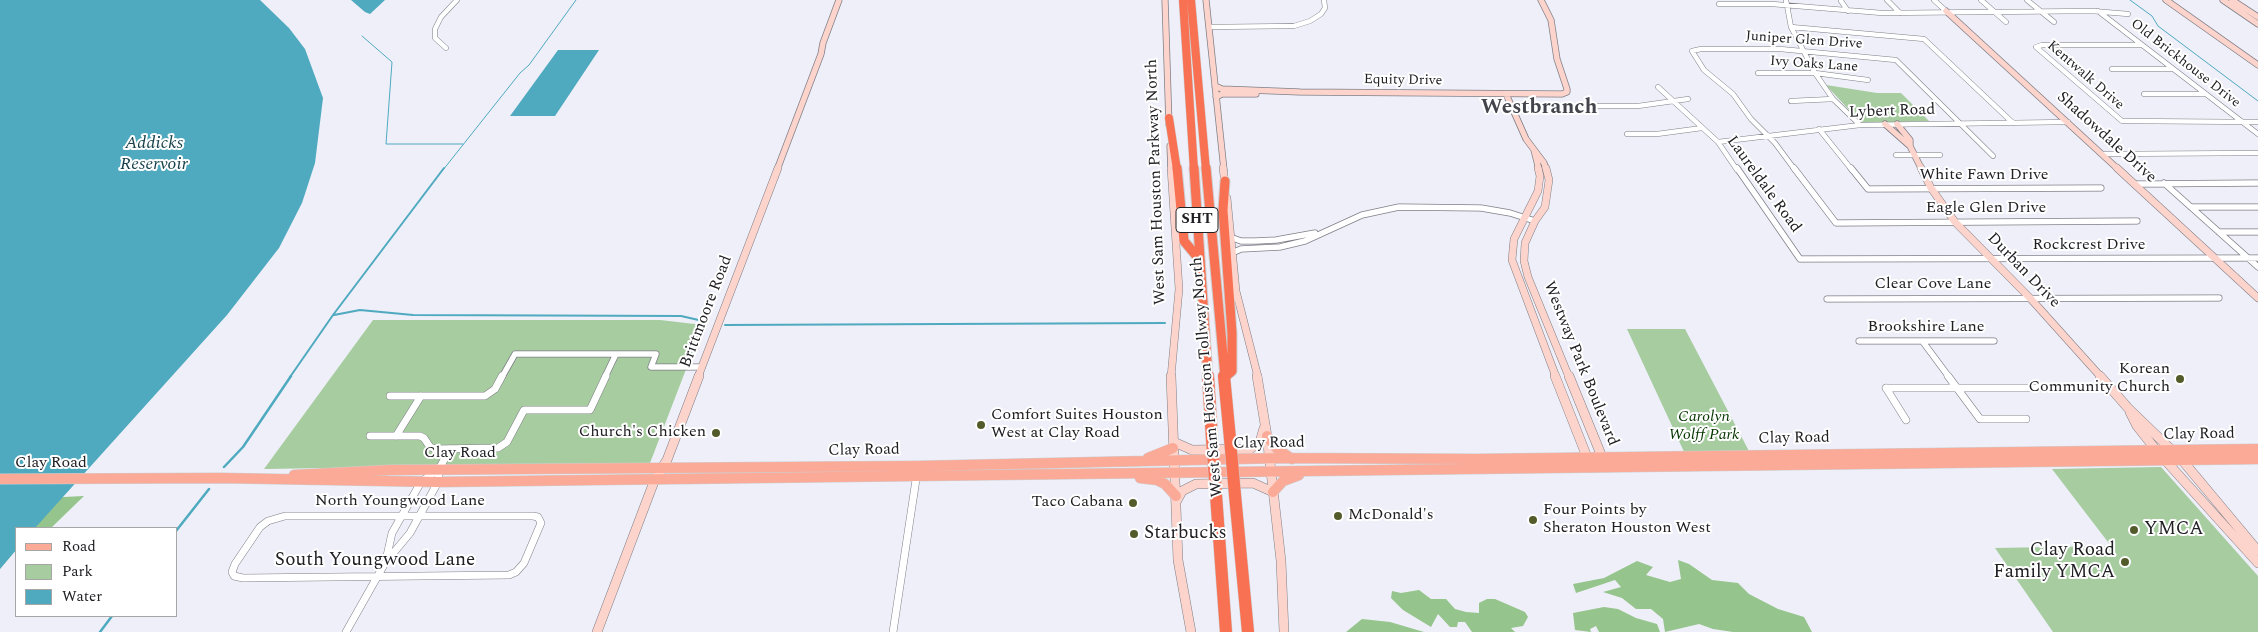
<!DOCTYPE html>
<style>
body{margin:0}
#map{position:relative;width:2258px;height:632px;overflow:hidden;background:#eeeff8;font-family:Spectral,serif}
canvas{display:block}
.legend{position:absolute;left:15px;top:527px;width:162px;height:90px;box-sizing:border-box;background:#fff;border:1px solid #a6a6a7;margin:0;padding:6px 9px;list-style:none;font-size:15px;color:#202024}
.legend li{display:flex;align-items:center;gap:10px;height:25px}
.legend b{width:25px;border:1px solid #a6a6a7}
</style>
<div id="map">
<canvas width="2258" height="632"></canvas>
<ul class="legend">
<li><b style="height:6px;background:#fbaa98"></b>Road</li>
<li><b style="height:14px;background:#a6cc9f"></b>Park</li>
<li><b style="height:14px;background:#4faac0"></b>Water</li>
</ul>
</div>
<script>
const ctx = document.querySelector('canvas').getContext('2d');
ctx.lineJoin = 'round';
function fillPath(path, color) {
  ctx.fillStyle = color;
  ctx.fill(path, 'evenodd');
}
function poly(rows) {
  const path = new Path2D();
  for (const r of rows) {
    path.moveTo(r[0], r[1]);
    for (let i = 2; i < r.length; i += 2) path.lineTo(r[i], r[i + 1]);
  }
  return path;
}
function strokePath(path, color, width, dash) {
  ctx.strokeStyle = color;
  ctx.lineWidth = width;
  ctx.lineCap = dash ? 'butt' : 'round';
  ctx.setLineDash(dash || []);
  ctx.stroke(path);
}
function label(font, color, halo, rows, align = 'center') {
  ctx.font = font + ' Spectral,serif';
  ctx.lineWidth = 4;
  ctx.setLineDash([]);
  ctx.textBaseline = 'middle';
  ctx.strokeStyle = halo;
  ctx.fillStyle = color;
  for (const [text, x, y, turn = 0] of rows) {
    ctx.save();
    ctx.translate(x, y);
    ctx.rotate((+turn || 0) * Math.PI / 180);
    ctx.textAlign = isNaN(turn) ? turn : align;
    if (halo) ctx.strokeText(text, 0, 0);
    ctx.fillText(text, 0, 0);
    ctx.restore();
  }
}
const green = poly([
 [1826,85,1877,93,1901,93,1929,121,1861,123],
 [373,320,660,320,703,325,650,463,264,469],
 [1627,329,1685,329,1751,455,1686,456],
 [2161,467,2258,576,2258,632,2053,632,1995,548,2111,546,2052,469]
]);
const forest = poly([
 [84,496,51,528,16,528,16,550,0,569,23,499],
 [1678,560,1689,564,1712,580,1738,583,1749,594,1778,609,1804,617,1812,632,1733,632,1713,629,1699,624,1665,632,1663,619,1651,609,1636,609,1622,598,1603,592,1621,587,1615,580,1576,593,1573,584,1604,578,1637,561,1653,567,1646,575,1670,582,1681,579],
 [1419,590,1431,599,1446,599,1455,609,1466,612,1479,613,1479,603,1487,599,1495,599,1525,612,1528,617,1523,626,1511,628,1515,632,1472,632,1465,622,1458,622,1457,627,1450,627,1438,614,1431,627,1403,610,1391,598,1392,591,1401,593],
 [1604,607,1618,609,1636,618,1657,624,1660,632,1599,632,1596,626,1590,629,1591,632,1575,630,1573,613],
 [1362,619,1390,622,1424,632,1346,632]
]);
const water = poly([
 [0,0,260,0,289,28,305,49,323,98,315,163,302,203,279,248,227,315,35,528,16,528,16,550,0,569],
 [351,0,385,0,370,14,365,12],
 [558,50,599,50,555,116,510,116]
]);
const streamFar2 = poly([
 [2130,0,2152,16,2158,26,2258,101],
 [362,36,392,62,386,144,463,144],
 [443,170,520,73,529,65,576,0]
]);
const streamFar1 = poly([
 [334,315,360,310,413,315,681,316,703,321],
 [725,325,1165,323],
 [290,377,333,315,444,168]
]);
const stream = poly([
 [224,467,243,447,291,376],
 [176,531,209,489],
 [100,632,112,616]
]);
const streetFar2 = poly([
 [1786,0,1791,27,1815,73,1833,99,1860,125],
 [1887,0,1900,13],
 [1934,0,1946,11],
 [1981,0,2006,22],
 [2027,0,2054,22],
 [1841,1,1848,11],
 [1719,4,1772,4,1882,13,2092,11,2128,14],
 [2098,11,2258,134],
 [1209,27,1294,26,1310,21,1321,14,1325,8,1324,0],
 [1791,27,1924,39,2013,123],
 [2142,45,2042,45,2036,47,2122,121,2258,122],
 [446,48,435,38,435,29,441,17,457,0],
 [2112,69,2173,69],
 [1758,73,1815,73,1868,80],
 [1658,87,1718,142,1737,170],
 [2144,94,2206,94],
 [1791,101,1833,99],
 [1586,106,1638,106,1688,99],
 [1819,129,1852,170],
 [1627,134,1657,134,1702,128],
 [1718,142,1860,125,2068,122],
 [2103,154,2258,153],
 [1896,155,1940,155],
 [1795,170,1775,143,1751,119,1733,94,1704,70,1692,51,1701,49,1780,49,1896,60,1993,156]
]);
const streetFar1 = poly([
 [1737,168,1800,259,2258,258],
 [1794,168,1836,223,2137,221],
 [1851,168,1868,189,2101,188],
 [2164,183,2258,267],
 [2135,184,2258,183],
 [2191,207,2258,207],
 [2219,232,2258,232],
 [1230,237,1241,241,1256,241,1276,240,1315,233],
 [1232,253,1241,249,1280,247,1305,241,1362,215,1399,207,1481,208,1510,213,1535,221],
 [1827,299,2219,298],
 [1859,341,1994,341],
 [1923,342,1949,377],
 [502,377,515,354,616,354],
 [605,377,616,354,656,354,651,367,702,367]
]);
const street = poly([
 [1948,376,1980,419,2026,419],
 [1886,388,2110,388],
 [1886,388,1906,420],
 [390,396,485,396,495,389,502,376],
 [370,436,420,436,424,438,430,447,436,449,498,448,507,442,524,410,590,410,606,376],
 [396,436,421,396],
 [285,516,533,516,538,517,541,523,524,563,516,572,509,575,243,578,234,576,232,572,235,564,260,527,268,521,285,516],
 [386,560,392,533,421,482,439,469,450,449],
 [346,632,385,563,410,533,438,482,439,469],
 [893,632,917,473]
]);
const secondaryFar2 = poly([
 [1165,0,1169,125],
 [1206,0,1224,170],
 [2166,0,2258,65],
 [2223,0,2258,24],
 [2232,0,2258,17],
 [1946,11,2119,170],
 [1215,86,1222,89,1300,92,1562,94,1567,92,1567,89,1557,59,1551,20,1541,0],
 [1506,94,1526,139,1544,163,1546,170],
 [1216,97,1222,94,1256,94],
 [1885,124,1910,146],
 [1897,124,1910,140,1910,146,1922,170],
 [1170,146,1171,170],
 [1534,150,1539,170],
 [777,170,821,54,823,43,839,0]
]);
const secondaryFar1 = poly([
 [1223,168,1225,184],
 [1538,168,1540,176,1538,191,1514,239,1512,260,1556,377],
 [1546,168,1549,180,1545,207,1535,221,1525,243,1524,261,1528,277,1569,377],
 [1921,168,1931,188,1955,222,2030,298,2101,377],
 [2117,168,2258,298],
 [1227,198,1236,291,1258,377],
 [698,377,778,168],
 [1171,377,1179,289,1171,168]
]);
const secondary = poly([
 [1171,376,1178,560,1191,632],
 [1257,376,1267,436,1281,561,1284,632],
 [1555,376,1587,457,1591,461],
 [1569,376,1602,457,1601,461],
 [2100,376,2128,408,2182,460,2258,551],
 [2130,412,2137,426,2156,450,2258,563],
 [1174,442,1192,450,1250,449,1260,442,1264,428],
 [1176,502,1182,491,1196,484,1253,483,1273,492],
 [597,632,655,479,667,460,699,376]
]);
const primary = poly([
 [1267,436,1276,448,1292,459],
 [1148,458,1173,448],
 [294,475,390,470,918,466,1282,458,1477,459,2258,449],
 [1140,478,1157,480,1165,484,1176,496],
 [0,479,221,478,438,482,2258,459],
 [1273,492,1283,481,1299,475]
]);
const highwayFar2 = poly([
 [1183,0,1194,170],
 [1191,0,1206,170],
 [1169,118,1177,170]
]);
const highwayFar1 = poly([
 [1177,168,1184,241,1199,259],
 [1194,168,1208,377],
 [1206,168,1225,377],
 [1225,181,1223,210,1232,333,1232,371,1225,377]
]);
const highway = poly([
 [1208,376,1212,439],
 [1224,376,1230,439],
 [1216,495,1226,632],
 [1235,495,1248,632]
]);
const highwayBridge = poly([
 [1212,439,1216,495],
 [1230,439,1235,495]
]);
const markers = [
 [2180,379,5,"#535b2a"],
 [981,425,5,"#535b2a"],
 [716,433,5,"#535b2a"],
 [1133,503,5,"#535b2a"],
 [1338,516,5,"#535b2a"],
 [1533,520,5,"#535b2a"],
 [2134,530,5,"#535b2a"],
 [1134,534,5,"#535b2a"],
 [2125,562,5,"#535b2a"]
];
const farStreetnames = [
 ["Juniper Glen Drive",1804,41,4],
 ["Old Brickhouse Drive",2185,64,38],
 ["Ivy Oaks Lane",1814,65,4],
 ["Kentwalk Drive",2085,76,41],
 ["Equity Drive",1403,81,1]
];
const shields = [
 [1197,220,42]
];
const shieldNames = [
 ["SHT",1197,220]
];
const streetNames = [
 ["Lybert Road",1892,112,-2],
 ["Shadowdale Drive",2106,138,42],
 ["White Fawn Drive",1984,176],
 ["West Sam Houston Parkway North",1157,182,-92],
 ["Laureldale Road",1763,185,54],
 ["Eagle Glen Drive",1986,209],
 ["Rockcrest Drive",2089,246],
 ["Durban Drive",2023,271,46],
 ["Clear Cove Lane",1933,285],
 ["Brittmoore Road",707,312,-69],
 ["Brookshire Lane",1926,328],
 ["Westway Park Boulevard",1580,364,68],
 ["West Sam Houston Tollway North",1208,377,-95],
 ["Clay Road",2199,435,-1],
 ["Clay Road",1794,439,-1],
 ["Clay Road",1269,444,-1],
 ["Clay Road",864,451,-1],
 ["Clay Road",460,454],
 ["Clay Road",51,464],
 ["North Youngwood Lane",400,502]
];
const poiNames = [
 ["Korean",2170,370],
 ["Community Church",2170,388],
 ["Comfort Suites Houston",991,416,"left"],
 ["West at Clay Road",991,434,"left"],
 ["Church's Chicken",706,433],
 ["Taco Cabana",1123,503],
 ["Four Points by",1543,511,"left"],
 ["Sheraton Houston West",1543,529,"left"],
 ["McDonald's",1348,516,"left"]
];
const parkNames = [
 ["Carolyn",1704,418],
 ["Wolff Park",1704,436]
];
const waterNames = [
 ["Addicks",154,144],
 ["Reservoir",154,165]
];
const nearPoinames = [
 ["YMCA",2144,530],
 ["Starbucks",1144,534],
 ["Clay Road",2115,551,"right"],
 ["Family YMCA",2115,573,"right"]
];
const nearStreetnames = [
 ["South Youngwood Lane",375,561]
];
const districtNames = [
 ["Westbranch",1539,109]
];
fillPath(green, '#a6cc9f');
fillPath(forest, '#95c48c');
fillPath(water, '#4faac0');
strokePath(streamFar2, '#4faac0', 1);
strokePath(streamFar1, '#4faac0', 2);
strokePath(stream, '#4faac0', 2.5);
strokePath(streetFar2, '#7f7f88', 5.5);
strokePath(streetFar1, '#7f7f88', 7);
strokePath(street, '#7f7f88', 8);
strokePath(secondaryFar2, '#7f7f88', 7);
strokePath(secondaryFar1, '#7f7f88', 8);
strokePath(secondary, '#7f7f88', 10);
strokePath(primary, '#cececf', 11);
strokePath(highwayFar2, '#cececf', 9);
strokePath(highwayFar1, '#cececf', 11);
strokePath(highway, '#cececf', 13);
strokePath(streetFar2, '#fff', 4.5);
strokePath(streetFar1, '#fff', 5.5);
strokePath(street, '#fff', 7);
strokePath(secondaryFar2, '#fdd4cb', 5.5);
strokePath(secondaryFar1, '#fdd4cb', 7);
strokePath(secondary, '#fdd4cb', 9);
strokePath(primary, '#fbaa98', 10);
strokePath(highwayFar2, '#f97153', 8);
strokePath(highwayFar1, '#f97153', 9);
strokePath(highway, '#f97153', 12);
strokePath(highwayBridge, '#cececf', 13, []);
strokePath(highwayBridge, '#f97153', 12);
for (const [x, y, r, color] of markers) {
  const dot = new Path2D();
  dot.arc(x, y, r, 0, 2 * Math.PI);
  ctx.fillStyle = color;
  ctx.fill(dot);
  strokePath(dot, '#fff', 2);
}
label('14px', '#202024', '#fff', farStreetnames);
for (const [x, y, w] of shields) {
  const box = new Path2D();
  box.roundRect(x - w / 2, y - 12.5, w, 25, 4);
  ctx.fillStyle = '#fff';
  ctx.fill(box);
  strokePath(box, '#202024', 1);
}
label('bold 15px', '#202024', null, shieldNames);
label('16px', '#202024', '#fff', streetNames);
label('16px', '#202024', '#fff', poiNames, 'right');
label('italic 16px', '#063600', '#fff', parkNames);
label('italic 18px', '#17414b', '#fff', waterNames);
label('19px', '#202024', '#fff', nearPoinames, 'left');
label('19px', '#202024', '#fff', nearStreetnames);
label('bold 21px', '#44444c', '#fff', districtNames);
</script>
